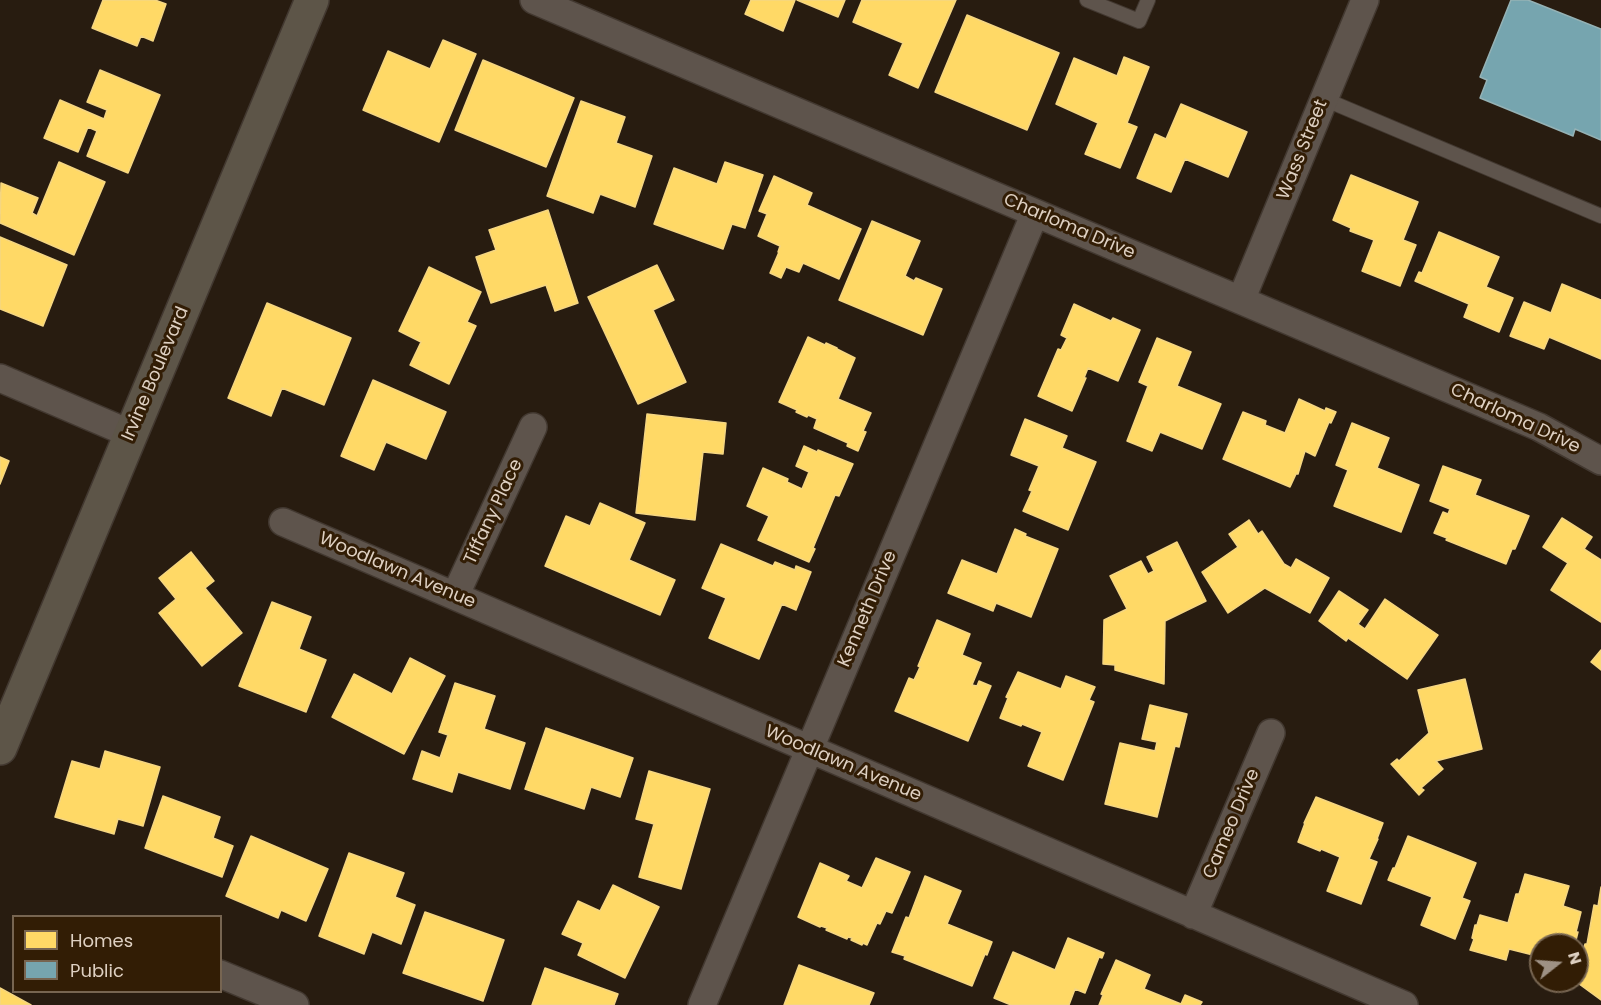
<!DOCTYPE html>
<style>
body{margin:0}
#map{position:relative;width:1601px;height:1005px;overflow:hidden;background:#281c10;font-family:Poppins,sans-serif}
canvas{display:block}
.legend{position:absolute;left:12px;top:915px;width:210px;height:78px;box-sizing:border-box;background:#321d05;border:2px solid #776551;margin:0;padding:8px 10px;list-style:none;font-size:18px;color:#ded0c2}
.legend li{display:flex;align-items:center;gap:12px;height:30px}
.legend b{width:30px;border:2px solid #776551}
.north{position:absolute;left:1529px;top:933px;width:60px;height:60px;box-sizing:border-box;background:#321d05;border:2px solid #776551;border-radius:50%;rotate:73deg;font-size:16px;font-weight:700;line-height:24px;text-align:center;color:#ded0c2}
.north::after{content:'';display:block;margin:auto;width:21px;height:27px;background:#9e9184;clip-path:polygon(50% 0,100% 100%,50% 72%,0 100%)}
</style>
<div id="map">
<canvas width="1601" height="1005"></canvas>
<ul class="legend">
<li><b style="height:16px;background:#ffd966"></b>Homes</li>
<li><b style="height:16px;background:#76a5af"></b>Public</li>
</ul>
<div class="north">N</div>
</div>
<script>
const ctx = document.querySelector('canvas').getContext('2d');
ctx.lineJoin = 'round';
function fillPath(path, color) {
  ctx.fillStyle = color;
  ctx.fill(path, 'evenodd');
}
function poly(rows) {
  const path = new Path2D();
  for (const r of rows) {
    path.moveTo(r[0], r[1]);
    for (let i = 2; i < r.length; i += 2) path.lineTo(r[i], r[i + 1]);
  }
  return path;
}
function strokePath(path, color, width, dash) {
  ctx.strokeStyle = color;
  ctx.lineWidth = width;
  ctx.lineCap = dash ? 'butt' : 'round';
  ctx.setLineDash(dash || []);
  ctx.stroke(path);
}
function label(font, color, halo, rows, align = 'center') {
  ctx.font = font + ' Poppins,sans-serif';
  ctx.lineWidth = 6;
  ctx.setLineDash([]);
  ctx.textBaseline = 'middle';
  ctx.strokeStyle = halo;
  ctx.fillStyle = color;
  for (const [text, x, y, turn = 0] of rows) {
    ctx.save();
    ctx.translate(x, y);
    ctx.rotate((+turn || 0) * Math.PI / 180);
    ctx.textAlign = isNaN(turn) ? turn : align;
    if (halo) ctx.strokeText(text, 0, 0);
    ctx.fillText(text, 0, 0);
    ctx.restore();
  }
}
const homes = poly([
 [103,0,155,0,166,4,153,41,141,36,137,46,92,28,103,0],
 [751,0,795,0,783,31,745,14,751,0],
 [797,0,845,0,838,17,797,0],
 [862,0,956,0,918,88,889,75,903,43,853,22,862,0],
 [967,15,1059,53,1027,130,935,92,967,15],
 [443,40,476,54,439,142,363,110,388,51,430,69,443,40],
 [1124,57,1149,67,1127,123,1137,127,1120,168,1085,154,1098,123,1056,104,1074,58,1117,76,1124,57],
 [483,60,574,98,546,167,455,130,483,60],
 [100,70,160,95,128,173,87,156,97,131,88,127,78,152,44,138,60,100,104,119,107,110,87,102,100,70],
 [581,101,625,117,616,143,652,156,635,207,600,194,593,213,547,196,581,101],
 [1181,104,1247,132,1228,177,1185,159,1171,192,1137,178,1155,134,1166,139,1181,104],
 [59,162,105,182,74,255,0,223,1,183,38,198,32,213,37,216,59,162],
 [725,162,763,175,745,228,732,224,723,249,654,224,674,168,717,184,725,162],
 [1351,175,1418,202,1403,240,1416,245,1400,286,1362,271,1374,240,1350,231,1351,228,1333,220,1351,175],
 [774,176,812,193,807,205,861,229,839,279,803,263,799,272,786,267,781,278,770,273,779,252,778,252,780,246,758,236,767,214,759,211,774,176],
 [548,210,578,303,555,311,546,285,491,303,476,257,496,250,489,230,548,210],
 [872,221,920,241,905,276,914,281,916,278,942,289,923,335,839,300,872,221],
 [1439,232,1499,257,1486,287,1513,298,1499,332,1464,317,1469,304,1415,281,1419,272,1422,273,1439,232],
 [0,237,67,265,43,326,0,309,0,237],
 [657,265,674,300,653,310,686,382,638,404,588,297,657,265],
 [429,267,481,292,467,322,476,326,449,384,410,365,421,342,399,331,429,267],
 [1562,284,1601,300,1601,359,1549,337,1544,349,1510,336,1524,302,1551,313,1562,284],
 [267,303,351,338,324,405,282,388,271,416,228,398,267,303],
 [1074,304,1111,321,1113,318,1140,330,1118,381,1088,368,1084,378,1086,378,1072,411,1038,396,1058,349,1061,350,1067,338,1061,335,1074,304],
 [808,337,825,345,826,343,837,348,837,349,855,358,838,399,871,413,863,431,866,432,858,451,847,446,848,443,814,428,817,419,808,415,807,417,796,412,797,410,779,402,808,337],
 [1157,338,1191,352,1177,386,1221,404,1202,449,1160,432,1152,451,1127,441,1148,386,1139,382,1157,338],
 [373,380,446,412,426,459,386,442,374,470,341,456,373,380],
 [1299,399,1325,411,1326,408,1336,412,1331,423,1329,422,1315,456,1305,451,1298,474,1296,474,1290,487,1223,459,1243,412,1266,421,1265,425,1285,433,1299,399],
 [647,414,726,423,723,454,703,452,695,520,636,513,647,414],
 [1025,419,1067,436,1062,448,1096,462,1068,530,1023,511,1032,491,1029,490,1039,466,1011,455,1025,419],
 [1352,423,1389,438,1377,468,1419,485,1401,532,1334,506,1348,470,1336,465,1352,423],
 [804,446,817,452,818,450,853,464,839,496,835,495,813,548,815,549,809,562,758,540,769,516,747,506,763,468,788,479,787,482,802,489,809,472,796,466,804,446],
 [0,457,9,461,0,484,0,457],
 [1443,466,1481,480,1475,495,1529,516,1515,549,1512,549,1506,564,1446,540,1447,538,1434,533,1443,512,1448,514,1450,509,1430,501,1443,466],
 [600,503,645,523,629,560,675,580,660,615,545,566,566,516,590,526,600,503],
 [1562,518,1592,537,1584,549,1601,560,1601,622,1551,590,1568,563,1543,547,1562,518],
 [1249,520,1258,534,1262,531,1284,564,1291,568,1296,559,1329,578,1310,613,1265,588,1228,613,1202,572,1238,547,1229,534,1249,520],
 [1015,529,1026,534,1025,536,1058,549,1031,617,996,603,993,611,948,593,962,560,997,574,1015,529],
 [1177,542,1206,601,1165,621,1164,684,1115,670,1115,665,1103,664,1104,620,1127,609,1110,576,1141,561,1148,574,1154,571,1147,557,1177,542],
 [721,544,773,566,775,562,795,570,796,566,811,572,796,610,782,604,759,659,709,638,726,598,702,588,721,544],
 [191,552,214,581,205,588,242,633,202,666,159,613,176,599,159,578,191,552],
 [1339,591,1368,610,1358,624,1365,629,1385,599,1438,635,1407,679,1348,638,1346,641,1319,621,1339,591],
 [272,602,311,617,299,649,326,660,306,712,239,686,272,602],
 [937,620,970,634,962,655,981,663,972,685,977,686,979,681,991,686,968,741,895,711,909,678,914,680,920,667,918,666,937,620],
 [1601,650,1601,670,1591,662,1601,650],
 [410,658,445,676,404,754,332,717,354,674,392,694,410,658],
 [1018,672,1061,689,1066,676,1095,687,1089,700,1094,702,1063,780,1028,766,1042,732,1022,724,1021,726,1000,718,1008,698,1006,697,1018,672],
 [1465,679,1482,749,1436,761,1443,769,1421,788,1424,790,1419,795,1391,764,1397,759,1399,761,1429,733,1418,690,1465,679],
 [455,683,495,696,484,729,525,743,510,789,458,772,452,792,413,779,422,751,440,758,448,735,439,732,455,683],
 [1150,705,1187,714,1179,747,1175,746,1157,817,1105,804,1120,743,1155,751,1157,742,1142,739,1150,705],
 [546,728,633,758,620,797,591,787,584,809,525,789,546,728],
 [105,751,160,767,143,826,118,819,114,834,55,817,72,761,100,769,105,751],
 [649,771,710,789,681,889,639,877,654,824,636,819,649,771],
 [163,796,220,817,213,838,233,846,222,877,145,848,163,796],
 [1316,797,1383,823,1377,839,1378,839,1369,859,1377,862,1361,904,1327,891,1340,857,1321,849,1320,851,1298,842,1305,823,1304,823,1316,797],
 [251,836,328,869,306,921,281,910,278,918,226,896,251,836],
 [1408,836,1476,863,1462,898,1470,901,1455,939,1421,925,1432,897,1388,880,1393,868,1395,868,1408,836],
 [349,853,404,873,395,897,415,905,401,944,372,932,364,954,319,936,349,853],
 [876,858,910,872,892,913,886,911,880,924,877,923,867,945,863,943,862,945,851,940,852,938,848,937,847,939,826,930,827,928,821,926,820,927,798,917,820,863,849,876,846,881,862,888,876,858],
 [1525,874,1569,886,1563,906,1581,912,1576,932,1578,932,1575,944,1573,943,1572,945,1541,945,1541,957,1509,949,1506,960,1470,950,1474,939,1472,938,1475,925,1477,925,1480,915,1508,923,1516,894,1519,894,1525,874],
 [925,876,961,891,947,924,992,942,987,955,985,954,972,986,904,959,905,956,892,952,906,917,909,918,925,876],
 [613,885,659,907,625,978,578,955,583,943,562,934,578,901,600,911,613,885],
 [1601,887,1601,1000,1575,981,1577,981,1577,969,1585,958,1581,957,1585,944,1587,944,1594,905,1598,906,1601,887],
 [425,912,504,940,483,1001,403,973,425,912],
 [1068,938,1104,953,1102,958,1099,957,1085,993,1075,989,1069,1005,1011,1005,994,998,1013,952,1055,970,1068,938],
 [1116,960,1150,975,1144,989,1181,1004,1185,995,1202,1002,1200,1005,1099,1005,1103,995,1101,994,1116,960],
 [799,965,874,993,869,1005,784,1005,799,965],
 [545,968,618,994,614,1005,532,1005,545,968],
 [0,988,31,1005,0,1005,0,988]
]);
const public = poly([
 [1511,0,1528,0,1601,29,1601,140,1575,129,1573,136,1480,98,1487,80,1480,77,1511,0]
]);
const lane = poly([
 [1087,0,1139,21,1148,0],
 [1324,99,1601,216]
]);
const street = poly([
 [534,0,1539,427,1601,461],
 [1241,300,1365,0],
 [0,378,131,434],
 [283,522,1404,1005],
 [455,596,533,427],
 [1193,915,1271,733],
 [220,974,295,1005],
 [702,1005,1035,213]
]);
const primary = poly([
 [0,748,312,0]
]);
const streetNames = [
 ["Wass Street",1303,150,-68],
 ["Charloma Drive",1069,227,23],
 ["Irvine Boulevard",156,374,-67],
 ["Charloma Drive",1515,419,25],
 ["Tiffany Place",494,512,-65],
 ["Woodlawn Avenue",397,571,23],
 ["Kenneth Drive",868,609,-67],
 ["Woodlawn Avenue",843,764,23],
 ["Cameo Drive",1232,824,-67]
];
fillPath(homes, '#ffd966');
strokePath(homes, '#f5d682', 1.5);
fillPath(public, '#76a5af');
strokePath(public, '#95b2b5', 1.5);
strokePath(lane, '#423830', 16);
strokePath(street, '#423830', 30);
strokePath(primary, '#423830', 36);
strokePath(lane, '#5e544c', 14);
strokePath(street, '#5e544c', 27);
strokePath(primary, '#5d5548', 33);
label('18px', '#ded0c2', '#321d05', streetNames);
</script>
